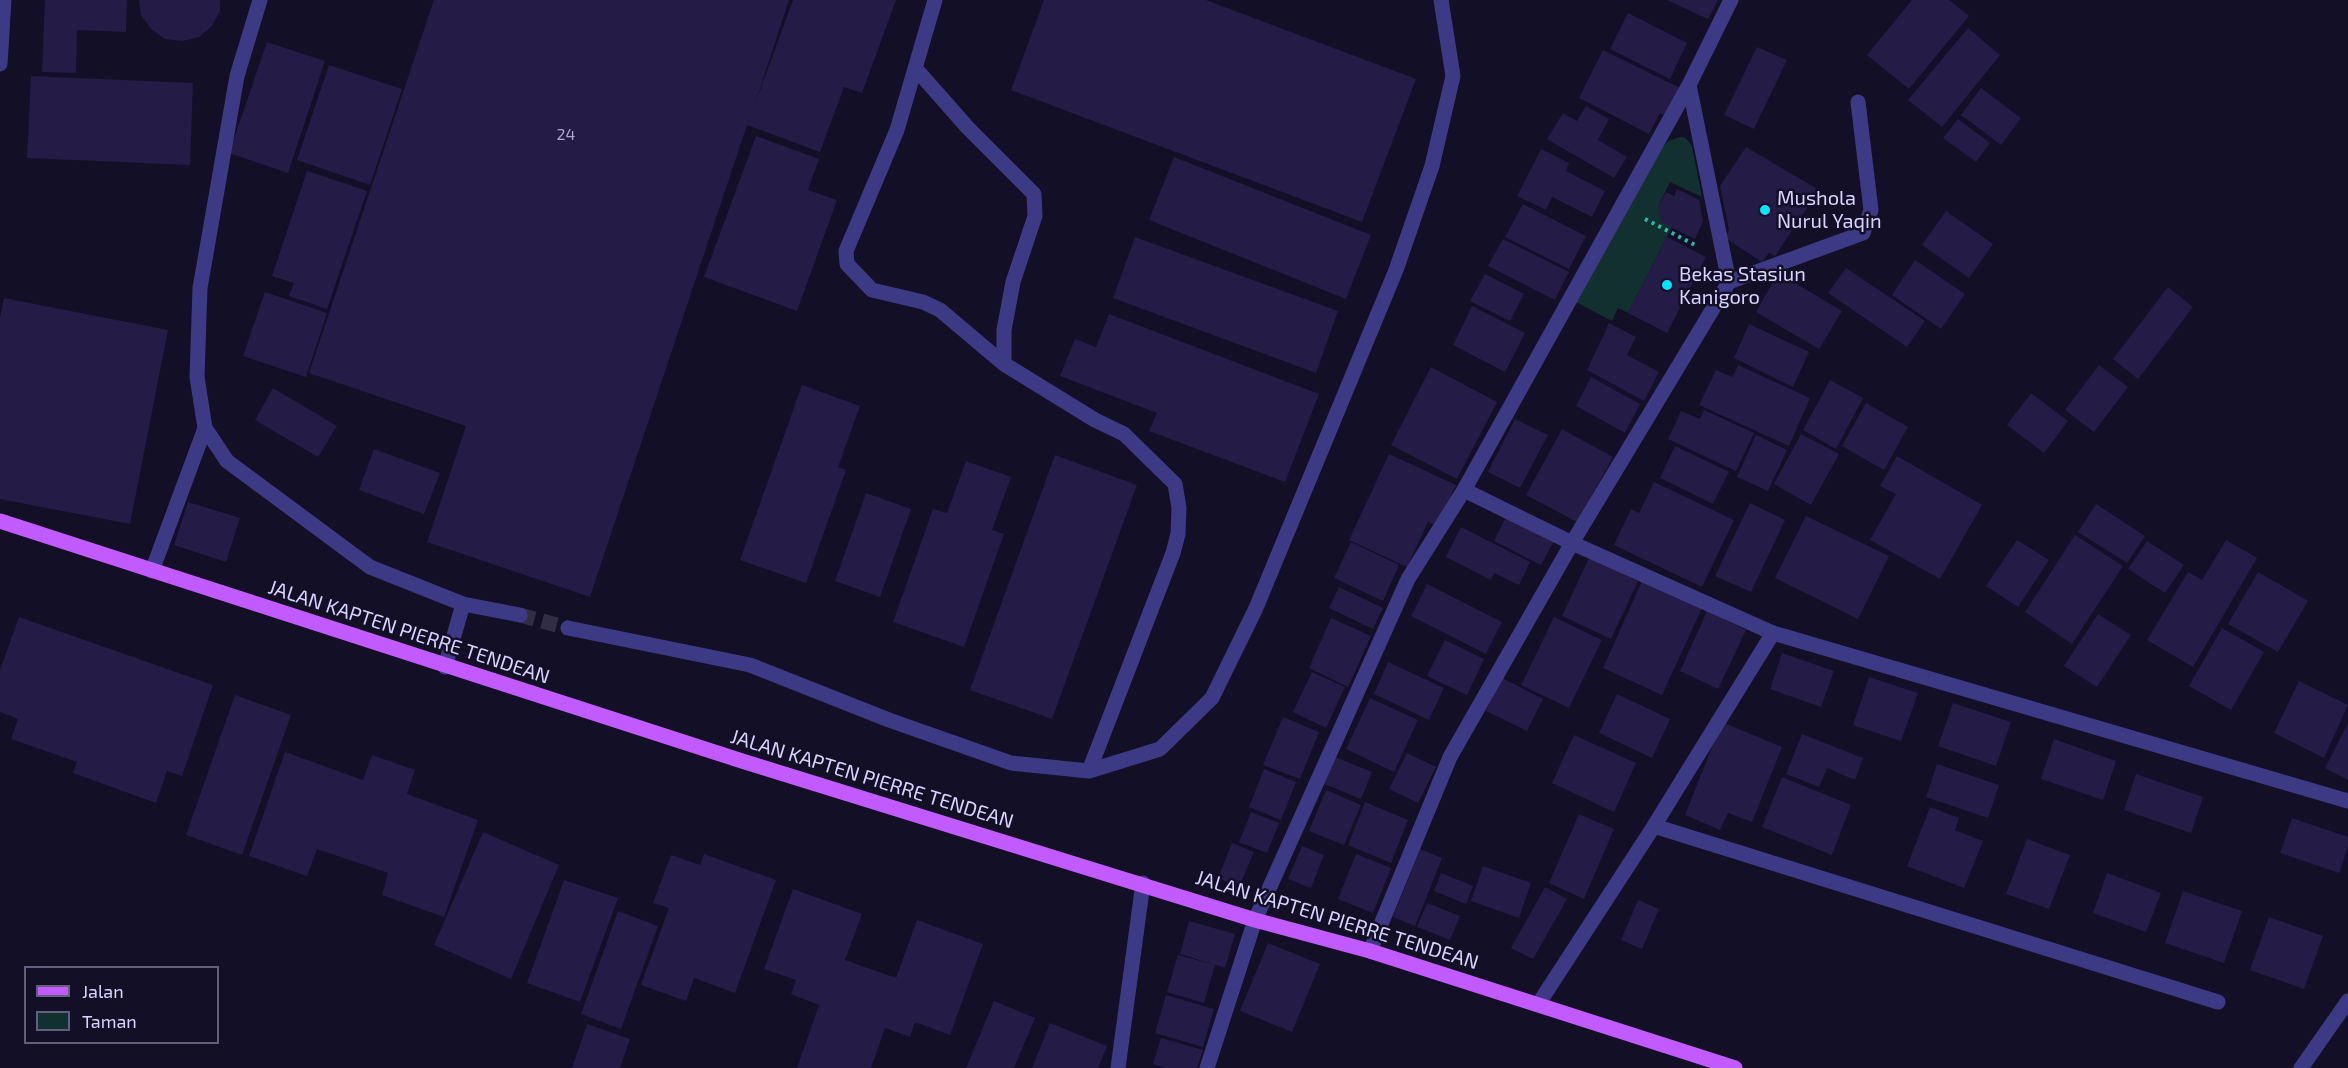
<!DOCTYPE html>
<style>
body{margin:0}
#map{position:relative;width:2348px;height:1068px;overflow:hidden;background:#130f26;font-family:"Exo 2",sans-serif}
canvas{display:block}
.legend{position:absolute;left:24px;top:966px;width:195px;height:78px;box-sizing:border-box;background:#130f26;border:2px solid #625e7d;margin:0;padding:8px 10px;list-style:none;font-size:18px;color:#d9d4ff}
.legend li{display:flex;align-items:center;gap:12px;height:30px}
.legend b{width:30px;border:2px solid #625e7d}
</style>
<div id="map">
<canvas width="2348" height="1068"></canvas>
<ul class="legend">
<li><b style="height:8px;background:#c25bff"></b>Jalan</li>
<li><b style="height:16px;background:#12302f"></b>Taman</li>
</ul>
</div>
<script>
const ctx = document.querySelector('canvas').getContext('2d');
ctx.lineJoin = 'round';
function fillPath(path, color) {
  ctx.fillStyle = color;
  ctx.fill(path, 'evenodd');
}
function poly(rows) {
  const path = new Path2D();
  for (const r of rows) {
    path.moveTo(r[0], r[1]);
    for (let i = 2; i < r.length; i += 2) path.lineTo(r[i], r[i + 1]);
  }
  return path;
}
function strokePath(path, color, width, dash) {
  ctx.strokeStyle = color;
  ctx.lineWidth = width;
  ctx.lineCap = dash ? 'butt' : 'round';
  ctx.setLineDash(dash || []);
  ctx.stroke(path);
}
function label(font, color, halo, rows, align = 'center') {
  ctx.font = font + ' "Exo 2",sans-serif';
  ctx.lineWidth = 5;
  ctx.setLineDash([]);
  ctx.textBaseline = 'middle';
  ctx.strokeStyle = halo;
  ctx.fillStyle = color;
  for (const [text, x, y, turn = 0] of rows) {
    ctx.save();
    ctx.translate(x, y);
    ctx.rotate((+turn || 0) * Math.PI / 180);
    ctx.textAlign = isNaN(turn) ? turn : align;
    if (halo) ctx.strokeText(text, 0, 0);
    ctx.fillText(text, 0, 0);
    ctx.restore();
  }
}
const green = poly([
 [1680,137,1686,138,1692,146,1702,197,1670,182,1658,207,1672,227,1628,313,1618,308,1612,321,1574,301,1658,152,1668,141]
]);
const building = poly([
 [45,0,127,0,126,32,77,30,76,73,42,72],
 [139,0,220,0,220,11,212,26,199,37,182,41,165,39,151,29,141,15],
 [434,0,789,0,755,104,793,0,896,0,862,93,844,87,820,152,747,125,590,597,427,542,466,426,309,373],
 [1044,0,1206,0,1416,79,1362,222,1011,90],
 [1667,0,1718,0,1708,19],
 [1912,0,1949,0,1969,16,1909,89,1867,55],
 [1628,13,1687,43,1670,79,1610,49],
 [1968,28,2000,55,1942,127,1908,100],
 [267,42,325,61,288,173,229,153],
 [1757,47,1787,60,1754,129,1724,115],
 [1603,50,1682,89,1668,117,1660,113,1649,134,1579,98],
 [329,65,402,89,370,185,297,160],
 [31,76,193,83,190,165,27,158],
 [1981,88,2021,118,2001,145,1961,115],
 [1586,106,1609,119,1598,140,1627,157,1614,178,1547,139,1563,113,1577,121],
 [1958,119,1990,143,1976,162,1943,138],
 [756,136,819,159,808,190,837,200,797,311,704,277],
 [1746,147,1819,190,1775,256,1769,253,1762,262,1725,238,1729,230,1720,186],
 [1541,149,1569,163,1566,171,1605,191,1592,217,1552,197,1546,210,1517,196],
 [1174,157,1371,235,1346,299,1149,220],
 [307,171,367,191,327,309,289,296,294,283,272,276],
 [1677,189,1699,200,1703,221,1695,239,1661,222,1658,207,1666,192,1674,196],
 [1523,204,1586,236,1569,269,1505,237],
 [1946,211,1993,244,1969,278,1922,245],
 [1135,237,1338,311,1316,373,1113,298],
 [1667,237,1706,257,1667,333,1628,313],
 [1503,239,1569,272,1555,300,1488,266],
 [1915,260,1965,294,1941,329,1892,295],
 [1846,268,1925,321,1907,347,1828,293],
 [1778,273,1842,311,1819,349,1756,312],
 [1485,274,1524,294,1510,321,1470,301],
 [2168,287,2193,307,2138,379,2113,359],
 [265,292,327,313,306,377,243,356],
 [4,298,168,330,130,524,0,499,0,318],
 [1472,306,1525,333,1505,372,1453,345],
 [1109,314,1319,394,1285,482,1149,431,1157,413,1060,376,1075,339,1096,347],
 [1609,323,1636,337,1627,355,1659,372,1644,401,1587,370],
 [1749,324,1809,352,1793,387,1734,358],
 [1738,365,1810,398,1789,446,1699,405,1716,370,1733,377],
 [2099,365,2128,387,2094,432,2065,410],
 [1431,367,1497,402,1457,479,1391,445],
 [1591,377,1640,404,1625,433,1576,406],
 [1830,380,1863,398,1836,449,1803,430],
 [802,385,860,406,838,467,846,470,806,583,740,560],
 [273,388,337,426,318,457,255,420],
 [2031,393,2068,421,2044,453,2007,425],
 [1866,403,1908,427,1884,470,1842,446],
 [1704,410,1754,433,1736,471,1668,439,1681,411,1700,419],
 [1515,419,1548,435,1520,488,1488,472],
 [1562,429,1613,457,1577,522,1526,495],
 [1801,434,1839,454,1811,505,1774,484],
 [1756,435,1787,450,1768,491,1737,477],
 [1675,446,1729,472,1713,504,1660,478],
 [374,449,440,473,424,514,359,490],
 [1389,454,1456,485,1437,526,1428,522,1407,567,1349,540],
 [1055,455,1137,485,1052,719,970,690],
 [1897,456,1982,505,1940,579,1870,540,1896,494,1880,486],
 [966,461,1011,477,992,530,1004,534,964,647,893,622,933,509,947,513],
 [1654,482,1734,520,1702,587,1614,545,1631,509,1639,513],
 [866,493,911,509,880,597,835,581],
 [188,502,240,518,226,562,174,545],
 [1750,503,1785,520,1751,592,1715,576],
 [2096,504,2145,536,2127,563,2078,532],
 [1806,516,1889,556,1858,619,1775,578],
 [1506,517,1554,541,1541,565,1494,541],
 [1461,527,1530,562,1519,585,1494,573,1491,580,1446,557],
 [2075,535,2123,566,2072,644,2025,612],
 [2017,540,2049,560,2018,607,1986,586],
 [2226,540,2257,558,2193,667,2147,640,2188,572,2202,580],
 [2147,541,2184,565,2165,593,2128,569],
 [1351,542,1399,565,1383,601,1334,578],
 [1589,558,1638,581,1611,639,1562,616],
 [2258,572,2308,601,2278,652,2228,624],
 [1642,581,1702,608,1662,695,1603,668],
 [1427,584,1502,622,1486,654,1411,616],
 [1339,587,1383,608,1373,629,1329,608],
 [1707,611,1746,630,1718,689,1680,671],
 [2098,614,2131,635,2097,687,2064,666],
 [19,617,213,685,182,776,167,771,156,803,73,773,77,762,11,739,18,719,0,712,0,670],
 [1554,617,1602,640,1569,708,1521,685],
 [1331,618,1371,636,1348,687,1309,668],
 [2222,628,2264,652,2231,710,2189,686],
 [1445,640,1484,659,1467,695,1427,676],
 [1782,653,1834,671,1821,707,1770,689],
 [1388,662,1444,688,1429,720,1374,694],
 [1312,672,1345,687,1326,728,1293,712],
 [1869,677,1918,693,1901,741,1853,725],
 [1502,678,1543,699,1527,731,1486,711],
 [2299,681,2348,705,2324,758,2274,733],
 [1617,694,1670,719,1652,758,1599,733],
 [235,695,291,715,242,855,186,835],
 [1370,698,1418,720,1394,772,1346,749],
 [1953,703,2011,722,1996,766,1938,746],
 [1283,717,1319,732,1300,779,1263,765],
 [1722,722,1782,747,1752,822,1728,813,1720,830,1685,815],
 [2348,723,2348,780,2325,768],
 [1802,734,1863,758,1855,780,1827,768,1819,787,1786,774],
 [1574,735,1636,763,1614,812,1552,783],
 [2054,739,2116,761,2103,800,2041,779],
 [285,752,363,780,372,755,415,770,407,794,478,820,444,917,382,895,388,873,317,849,307,876,249,856],
 [1407,753,1436,767,1418,803,1389,789],
 [1330,755,1372,772,1361,799,1319,782],
 [1937,764,1999,785,1988,818,1926,797],
 [1264,769,1296,782,1281,820,1249,807],
 [2136,774,2203,797,2191,833,2124,810],
 [1782,777,1851,805,1832,855,1762,827],
 [1326,790,1361,805,1344,845,1309,831],
 [1365,802,1408,820,1391,863,1348,845],
 [1930,807,1959,818,1955,830,1983,841,1964,888,1907,866],
 [1251,812,1279,823,1267,853,1239,842],
 [1579,814,1614,829,1584,899,1549,883],
 [2292,818,2348,837,2348,847,2339,873,2280,853],
 [483,832,559,865,511,979,434,945],
 [2027,839,2070,855,2049,909,2006,894],
 [1232,843,1254,852,1239,887,1218,878],
 [1302,846,1324,855,1311,888,1288,879],
 [1420,849,1442,858,1415,926,1393,917],
 [704,854,776,880,735,993,694,978,686,1001,641,985,669,908,653,903,671,855,700,865],
 [1356,854,1391,868,1373,913,1338,899],
 [1483,866,1531,883,1519,918,1471,901],
 [1441,873,1473,886,1466,904,1434,891],
 [2107,873,2161,893,2146,932,2093,913],
 [564,880,618,898,580,1002,527,983],
 [1545,887,1567,899,1533,959,1511,948],
 [793,889,862,914,845,960,896,978,917,920,983,944,950,1035,915,1022,910,1037,885,1028,871,1068,797,1068,819,1005,791,994,796,980,764,969],
 [2183,891,2242,911,2224,963,2165,943],
 [1638,900,1659,909,1642,949,1621,940],
 [1427,903,1460,916,1450,940,1417,927],
 [618,911,658,926,621,1029,581,1014],
 [2269,917,2323,936,2304,989,2250,970],
 [1189,921,1235,934,1225,968,1180,954],
 [1268,943,1320,964,1292,1032,1240,1011],
 [1178,955,1215,965,1204,1003,1167,992],
 [1166,995,1214,1009,1203,1047,1155,1033],
 [994,1001,1035,1018,1014,1068,966,1068],
 [1050,1023,1107,1046,1098,1068,1032,1068],
 [587,1024,630,1039,620,1068,572,1068],
 [1161,1038,1203,1050,1197,1068,1166,1068,1153,1064]
]);
const minorTunnel = poly([
 [520,615,568,628]
]);
const path = poly([
 [1645,219,1697,246]
]);
const minor = poly([
 [260,0,237,76,200,288,197,377,205,428,227,461,370,567,463,604,520,615],
 [935,0,897,130,846,251,847,264,872,290,923,302,940,310,1004,364,1095,420,1124,434,1175,484,1179,508,1178,534,1173,553,1089,771],
 [0,64,4,0],
 [916,69,968,128,1034,194,1035,216,1013,282,1004,330,1004,364],
 [1689,85,1729,282],
 [1464,490,1572,543,1773,633,2348,801],
 [152,571,205,428],
 [568,628,750,665,889,720,1011,763,1089,771,1160,749,1212,698,1256,608,1396,270,1432,166,1453,76,1441,0],
 [445,667,463,604],
 [1654,826,2218,1002],
 [1370,951,1450,757,1572,543,1729,282,1863,233,1871,210,1858,102],
 [1539,1003,1654,826,1773,633],
 [1118,1068,1143,883],
 [1207,1068,1255,920,1408,579,1464,490,1689,85,1731,0],
 [2301,1068,2348,1001]
]);
const major = poly([
 [0,521,742,761,1255,920,1370,951,1735,1068]
]);
const markers = [
 [1765,210,6,"#00e5ff"],
 [1667,285,6,"#00e5ff"]
];
const numberNames = [
 ["24",566,135]
];
const poiNames = [
 ["Mushola",1777,198],
 ["Nurul Yaqin",1777,221],
 ["Bekas Stasiun",1679,274],
 ["Kanigoro",1679,297]
];
const streetNames = [
 ["JALAN KAPTEN PIERRE TENDEAN",409,632,18],
 ["JALAN KAPTEN PIERRE TENDEAN",872,779,17],
 ["JALAN KAPTEN PIERRE TENDEAN",1337,920,17]
];
fillPath(green, '#12302f');
fillPath(building, '#241b47');
strokePath(minorTunnel, '#312d47', 15, [15, 8]);
strokePath(path, '#2fb8b0', 4, [3, 4.5]);
strokePath(minor, '#3d3a85', 15);
strokePath(major, '#c25bff', 15);
for (const [x, y, r, color] of markers) {
  const dot = new Path2D();
  dot.arc(x, y, r, 0, 2 * Math.PI);
  ctx.fillStyle = color;
  ctx.fill(dot);
  strokePath(dot, '#130f26', 2);
}
label('16px', '#aca6d1', null, numberNames);
label('20px', '#d9d4ff', '#130f26', poiNames, 'left');
label('20px', '#d9d4ff', '#130f26', streetNames);
</script>
